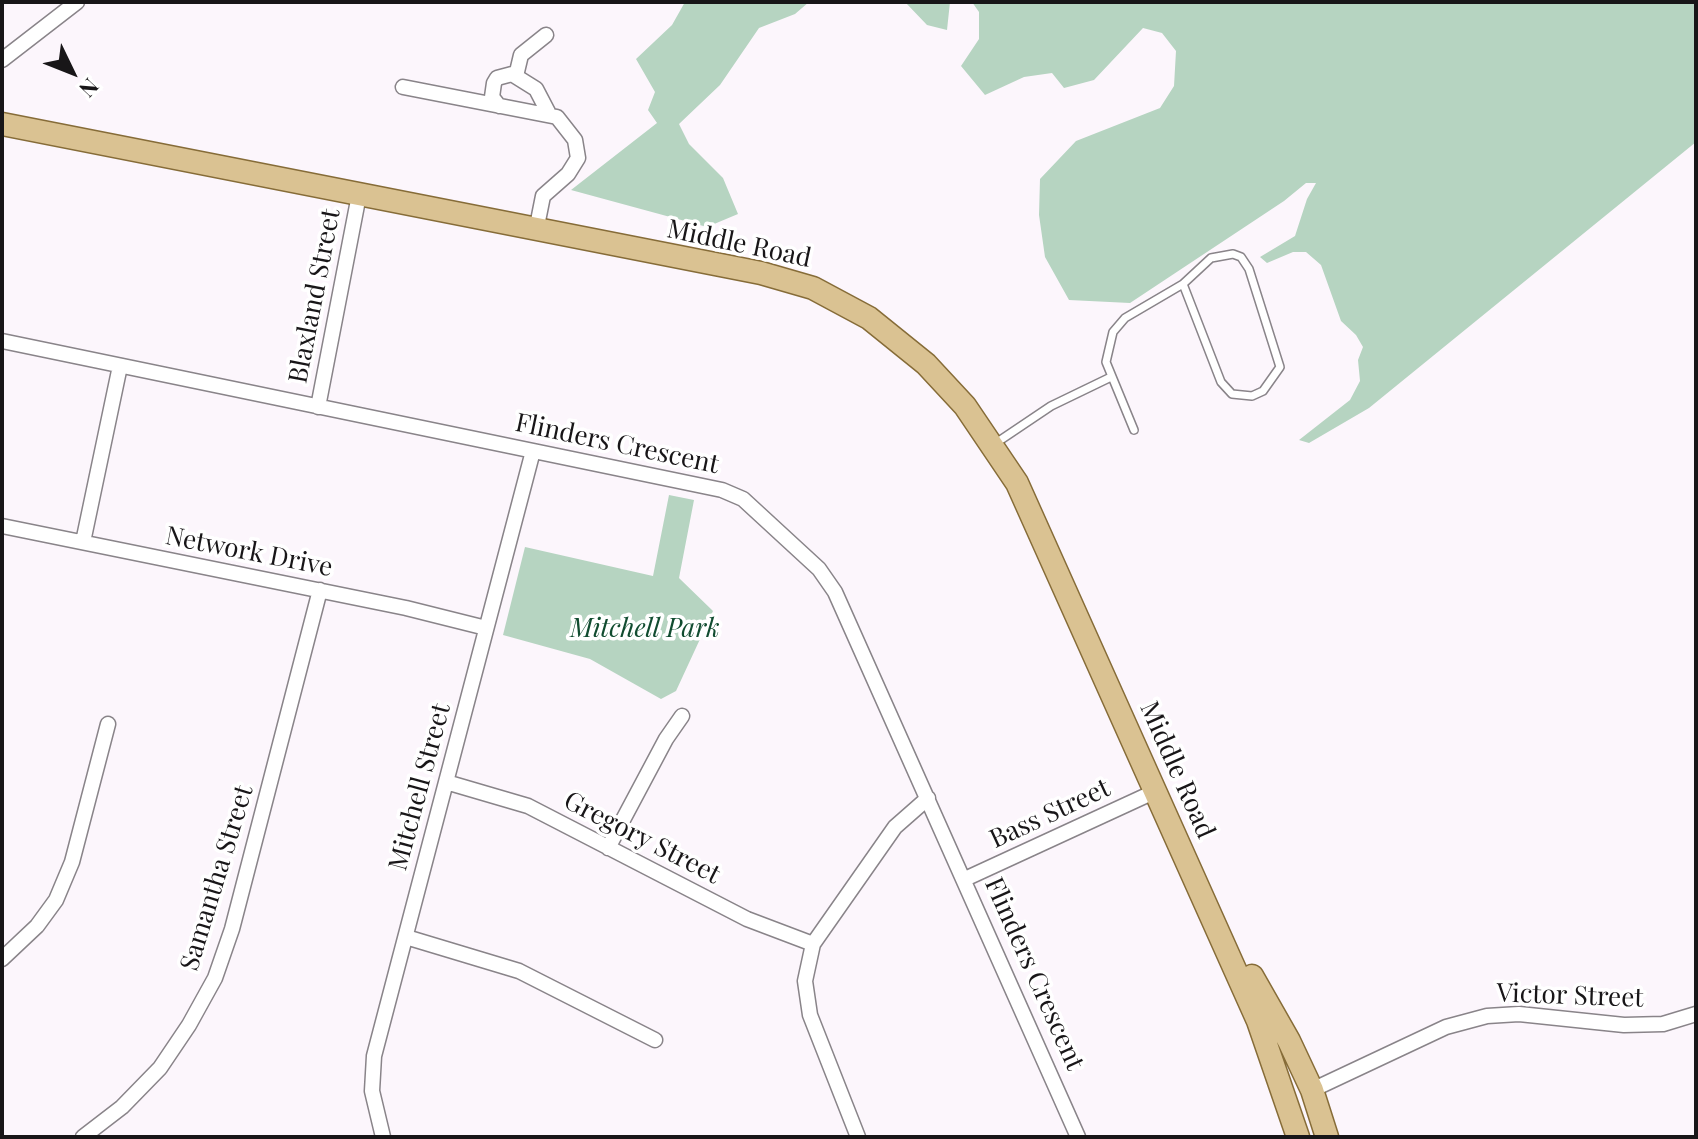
<!DOCTYPE html>
<style>
body{margin:0}
#map{position:relative;width:1698px;height:1139px;overflow:hidden;background:#fcf6fc;font-family:"Playfair Display",serif}
canvas{display:block}
.frame{position:absolute;inset:0;border:4px solid #181618;pointer-events:none}
.north{position:absolute;left:32px;top:32px;width:80px;height:80px;-webkit-text-stroke:6px #fff;paint-order:stroke;rotate:133deg;font-size:22px;font-weight:700;line-height:32px;text-align:center;color:#181618}
.north::after{content:'';display:block;margin:auto;width:28px;height:36px;background:#181618;clip-path:polygon(50% 0,100% 100%,50% 72%,0 100%)}
</style>
<div id="map">
<canvas width="1698" height="1139"></canvas>
<div class="frame"></div>
<div class="north">N</div>
</div>
<script>
const ctx = document.querySelector('canvas').getContext('2d');
ctx.lineJoin = 'round';
function fillPath(path, color) {
  ctx.fillStyle = color;
  ctx.fill(path, 'evenodd');
}
function poly(rows) {
  const path = new Path2D();
  for (const r of rows) {
    path.moveTo(r[0], r[1]);
    for (let i = 2; i < r.length; i += 2) path.lineTo(r[i], r[i + 1]);
  }
  return path;
}
function strokePath(path, color, width, dash) {
  ctx.strokeStyle = color;
  ctx.lineWidth = width;
  ctx.lineCap = dash ? 'butt' : 'round';
  ctx.setLineDash(dash || []);
  ctx.stroke(path);
}
function label(font, color, halo, rows, align = 'center') {
  ctx.font = font + ' "Playfair Display",serif';
  ctx.lineWidth = 7;
  ctx.setLineDash([]);
  ctx.textBaseline = 'middle';
  ctx.strokeStyle = halo;
  ctx.fillStyle = color;
  for (const [text, x, y, turn = 0] of rows) {
    ctx.save();
    ctx.translate(x, y);
    ctx.rotate((+turn || 0) * Math.PI / 180);
    ctx.textAlign = isNaN(turn) ? turn : align;
    if (halo) ctx.strokeText(text, 0, 0);
    ctx.fillText(text, 0, 0);
    ctx.restore();
  }
}
const green = poly([
 [685,2,809,2,795,14,759,28,720,85,679,124,689,144,723,178,738,214,707,227,571,190,657,123,648,110,655,92,636,59,672,25],
 [905,2,950,2,947,30,927,25],
 [972,2,1696,2,1696,142,1369,408,1309,443,1299,440,1350,400,1360,381,1358,360,1363,347,1356,335,1341,321,1321,265,1306,252,1293,252,1267,263,1260,257,1295,236,1307,199,1316,183,1306,183,1284,201,1130,303,1069,300,1045,257,1039,215,1040,179,1076,141,1160,108,1174,86,1176,51,1162,33,1143,28,1094,80,1064,88,1052,73,1024,77,985,95,961,66,979,39,979,12],
 [669,495,694,500,679,578,713,611,676,691,661,699,590,659,503,635,525,547,653,576]
]);
const lane = poly([
 [1134,430,1106,362,1113,332,1125,318,1183,284,1211,258,1233,254,1241,257,1249,269,1280,367,1263,391,1252,396,1232,394,1221,382,1183,284],
 [996,443,1051,406,1111,377]
]);
const street = poly([
 [2,60,77,2],
 [516,76,521,55,546,35],
 [403,87,557,117,575,140,578,158,568,174,543,196,536,231],
 [499,106,492,97,494,83,497,78,512,74,536,89,548,112],
 [2,341,722,490,743,499,819,569,835,592,1078,1137],
 [318,407,359,195],
 [2,526,406,608,486,628],
 [83,542,120,366],
 [446,782,528,806,747,919,813,944],
 [608,848,666,739,682,716],
 [965,879,1156,791],
 [406,937,519,971,655,1040],
 [2,959,37,926,56,900,72,862,108,724],
 [1312,1090,1446,1027,1487,1016,1519,1014,1624,1025,1663,1024,1696,1014],
 [83,1137,122,1107,160,1068,189,1025,215,978,232,929,320,590],
 [383,1137,372,1091,374,1056,533,451],
 [858,1137,810,1015,805,981,813,944,895,827,928,798]
]);
const primary = poly([
 [2,124,761,273,813,288,869,318,926,364,965,406,1017,483,1258,1021,1298,1137],
 [1252,976,1289,1041,1312,1090,1327,1137]
]);
const streetNames = [
 ["Middle Road",739,244,12],
 ["Blaxland Street",315,296,-79],
 ["Flinders Crescent",617,444,12],
 ["Network Drive",249,552,11],
 ["Middle Road",1177,770,66],
 ["Mitchell Street",420,787,-75],
 ["Bass Street",1050,814,-25],
 ["Gregory Street",642,838,27],
 ["Samantha Street",217,878,-73],
 ["Flinders Crescent",1034,974,66],
 ["Victor Street",1570,996,2]
];
const parkNames = [
 ["Mitchell Park",645,629]
];
fillPath(green, '#b6d4c1');
strokePath(lane, '#898489', 10);
strokePath(street, '#898489', 17);
strokePath(primary, '#866c38', 25);
strokePath(lane, '#fff', 7);
strokePath(street, '#fff', 14);
strokePath(primary, '#dac292', 22);
label('26px', '#181618', '#fff', streetNames);
label('italic 26px', '#114c30', '#fff', parkNames);
</script>
